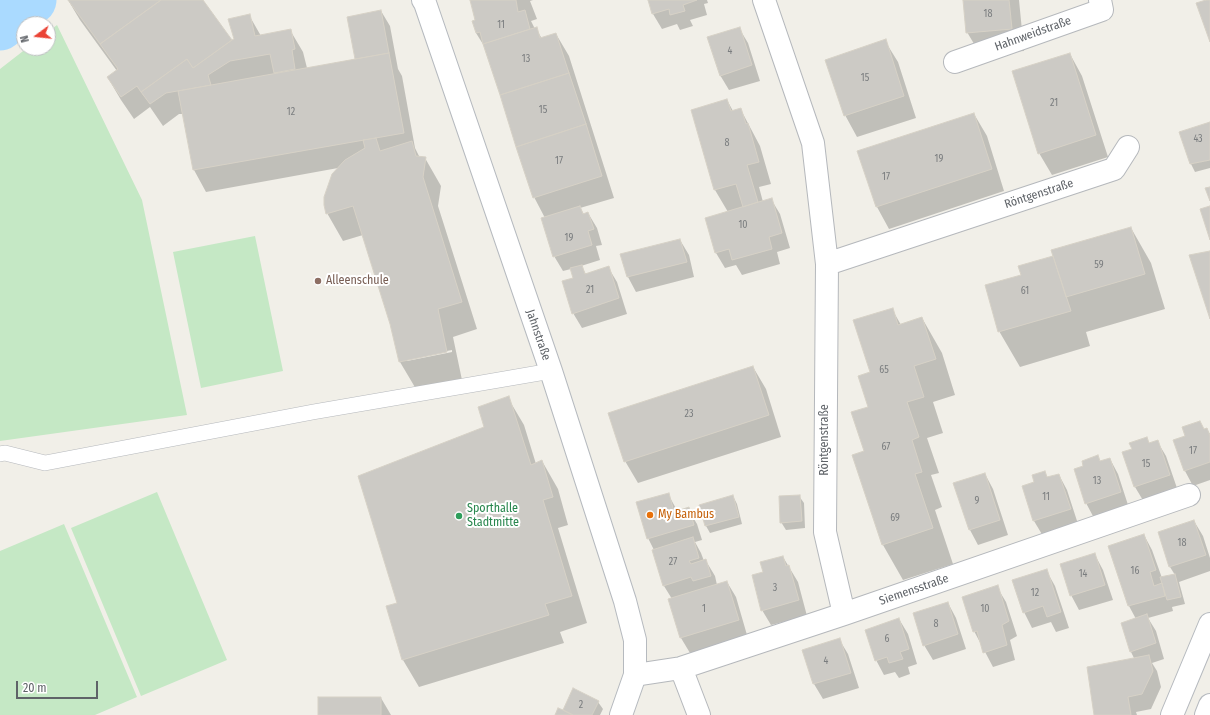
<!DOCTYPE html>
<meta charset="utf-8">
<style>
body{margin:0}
#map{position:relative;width:1210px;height:715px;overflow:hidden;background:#f1efe8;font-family:"Fira Sans Condensed",sans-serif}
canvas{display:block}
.north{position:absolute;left:16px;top:16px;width:40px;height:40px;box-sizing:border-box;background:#fff;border:1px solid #bfc1c3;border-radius:50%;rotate:255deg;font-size:11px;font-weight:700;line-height:16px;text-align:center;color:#5f6368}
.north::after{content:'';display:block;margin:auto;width:14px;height:18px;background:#ea4335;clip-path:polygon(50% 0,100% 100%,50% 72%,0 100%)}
.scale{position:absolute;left:16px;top:681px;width:82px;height:18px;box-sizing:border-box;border:2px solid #5f6368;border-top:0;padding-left:5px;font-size:12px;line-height:14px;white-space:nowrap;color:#5f6368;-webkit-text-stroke:3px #fff;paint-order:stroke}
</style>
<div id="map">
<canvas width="1210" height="715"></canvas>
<div class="north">N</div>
<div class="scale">20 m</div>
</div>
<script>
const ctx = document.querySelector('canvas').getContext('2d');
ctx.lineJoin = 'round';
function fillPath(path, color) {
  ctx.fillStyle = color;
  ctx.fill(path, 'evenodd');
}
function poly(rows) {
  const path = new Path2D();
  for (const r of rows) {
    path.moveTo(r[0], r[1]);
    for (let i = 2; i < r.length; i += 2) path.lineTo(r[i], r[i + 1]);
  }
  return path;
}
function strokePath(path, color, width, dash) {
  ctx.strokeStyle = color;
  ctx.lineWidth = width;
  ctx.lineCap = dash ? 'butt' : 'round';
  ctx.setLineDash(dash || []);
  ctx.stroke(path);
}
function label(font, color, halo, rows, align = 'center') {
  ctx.font = font + ' "Fira Sans Condensed",sans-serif';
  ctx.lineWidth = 4;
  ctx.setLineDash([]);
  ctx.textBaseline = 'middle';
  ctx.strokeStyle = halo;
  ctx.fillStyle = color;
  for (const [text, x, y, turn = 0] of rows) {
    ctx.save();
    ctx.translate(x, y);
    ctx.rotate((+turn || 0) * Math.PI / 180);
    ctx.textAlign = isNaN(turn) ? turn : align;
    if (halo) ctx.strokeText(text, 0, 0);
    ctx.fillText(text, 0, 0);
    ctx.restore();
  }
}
const green = poly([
 [57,25,142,200,187,415,0,441,0,69,27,48,48,48,48,32],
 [255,236,283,371,201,388,173,252],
 [157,492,227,660,141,696,71,528],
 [64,524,137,697,95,715,0,715,0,551]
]);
const shadow = poly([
 [68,0,202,0,231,41,236,40,249,15,261,36,290,30,303,52,307,68,356,59,348,17,381,11,390,26,398,69,402,76,415,148,420,158,425,158,441,186,438,206,477,329,453,337,462,380,416,389,400,362,391,324,363,235,343,241,327,213,338,168,206,192,194,170,184,114,179,114,163,126,150,107,134,119,121,100,108,78,117,71,80,20],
 [452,350,452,352,407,361,407,359],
 [471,0,533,0,530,1,537,19,531,21,535,29,536,28,542,39,556,34,569,56,614,198,580,208,584,214,588,213,597,228,602,245,596,246,600,260,581,266,586,274,608,267,617,282,627,314,582,328,573,313,574,278,571,269,563,271,554,256,545,218,534,197,486,49,476,33,476,21],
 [649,0,707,0,708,3,704,4,707,15,690,20,693,26,680,30,677,24,662,29,653,14],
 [964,0,1019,0,1024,51,980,54,967,32],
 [739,28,748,43,760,81,729,90,720,75],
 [885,41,898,62,916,118,857,137,845,115],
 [1070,54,1082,76,1108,157,1052,175,1039,153],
 [727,100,733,111,741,110,760,146,771,184,759,187,763,202,771,199,780,214,790,248,777,252,780,264,742,275,736,265,725,268,716,253,706,218,728,212,715,190,692,110],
 [974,114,987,136,1004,191,889,229,877,207,859,152],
 [1210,124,1210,168,1195,172,1191,164,1181,132],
 [1131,228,1151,263,1165,309,1086,332,1090,346,1020,367,999,331,1022,276,1054,257],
 [680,240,689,255,694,277,636,292,628,277],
 [892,309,901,325,922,318,942,353,955,395,933,402,943,433,927,438,939,473,931,475,942,507,935,510,953,564,903,580,883,545,865,452,872,372],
 [753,367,766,389,781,437,638,483,625,461],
 [508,398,524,425,536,464,542,461,558,489,568,525,558,528,587,623,560,632,564,643,419,687,403,660,387,607,398,604,485,428],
 [1207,429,1210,434,1210,480,1193,486,1185,471,1174,440],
 [1146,438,1150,444,1157,441,1166,456,1178,491,1144,502,1135,487,1123,453,1133,450],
 [1110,459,1118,474,1129,508,1094,518,1086,503,1100,462],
 [1044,472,1048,478,1059,475,1067,490,1078,524,1043,536,1034,521,1023,486,1035,483],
 [985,474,993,489,1008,535,978,545,970,530],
 [668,494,678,512,688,509,697,524,702,540,695,542,701,553,704,561,706,561,715,576,717,585,727,582,736,597,747,635,690,653,681,638,672,599,664,586,654,550,648,538],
 [733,496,737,504,742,524,710,533,706,526],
 [799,496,804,503,805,528,786,530,781,522],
 [1194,521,1203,536,1210,558,1210,571,1179,582,1185,604,1172,607,1173,611,1148,618,1156,631,1164,659,1152,663,1157,671,1161,687,1151,709,1136,712,1137,715,1095,715,1134,658,1131,652,1122,623,1136,619,1129,606,1144,535,1152,550,1162,578,1175,575,1170,567],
 [1095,555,1103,570,1113,600,1079,610,1071,595],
 [783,557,798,582,807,616,771,625,762,610,764,572],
 [1046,570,1055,586,1069,628,1056,632,1051,622,1032,628,1024,612],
 [997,587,1006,602,1017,636,1010,640,1015,660,993,667,974,631],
 [948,603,956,618,966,649,933,660,924,645],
 [899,619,908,634,917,664,908,667,910,674,899,678,895,672,884,675,876,660],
 [839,639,848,654,859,688,823,699,814,684,804,650],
 [381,698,391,715,319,715],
 [598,702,603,709,600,715,556,715]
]);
const river = poly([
 [0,26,32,0]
]);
const building = poly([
 [68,0,161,0,100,44,68,0],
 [161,0,203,0,232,40,193,68,187,59,141,92,137,86,121,97,107,77,118,69,100,44,161,0],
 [470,0,516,0,518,12,525,10,530,29,483,44,480,32,476,33,472,21,475,20,470,0],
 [648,0,697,0,683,5,685,11,670,15,669,9,652,14,648,0],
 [963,0,1009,0,1012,29,966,33,963,0],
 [1206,0,1210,0,1210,42,1196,3,1206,0],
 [381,10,389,53,355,59,347,17,381,10],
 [250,14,255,36,291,29,295,49,292,50,295,69,274,73,270,54,230,61,208,75,211,85,166,93,150,104,141,92,187,59,193,68,232,40,234,39,228,19,250,14],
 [537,27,540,38,556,33,569,73,500,95,483,44,537,27],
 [740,27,752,65,720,76,707,37,740,27],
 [886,39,904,96,844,116,825,60,886,39],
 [389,53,404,133,193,170,178,91,389,53],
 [1070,53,1096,135,1038,154,1012,71,1070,53],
 [569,73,586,124,516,147,500,95,569,73],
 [727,99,731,111,741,108,746,124,748,123,759,162,747,165,758,202,743,207,736,184,714,190,691,110,727,99],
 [974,113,992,169,876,207,857,151,974,113],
 [1210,122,1210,160,1190,164,1179,132,1210,122],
 [586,124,602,176,533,198,516,147,586,124],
 [376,138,380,151,412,141,416,156,426,157,423,177,462,302,438,309,447,352,399,362,390,324,353,206,326,214,324,205,324,197,332,174,345,160,365,148,363,140,376,138],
 [1210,187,1210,201,1205,188,1210,187],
 [772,198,782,233,769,237,772,249,732,260,729,249,715,253,705,218,772,198],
 [580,206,583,214,588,212,594,229,588,231,592,245,553,257,541,218,580,206],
 [1210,206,1210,240,1200,209,1210,206],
 [1131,227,1145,274,1066,297,1051,250,1131,227],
 [680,239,687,262,627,277,620,254,680,239],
 [1210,251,1210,319,1189,255,1210,251],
 [1053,256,1071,311,998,332,985,285,1021,275,1018,266,1053,256],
 [582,265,585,274,609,266,619,298,572,314,562,281,573,278,570,268,582,265],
 [893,308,898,325,922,317,936,359,914,366,924,397,907,402,919,437,912,440,922,472,915,474,933,528,882,545,852,455,864,451,851,412,868,407,858,376,870,372,853,320,893,308],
 [753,366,769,415,624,462,608,413,753,366],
 [509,396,531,465,542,460,553,497,543,500,572,596,545,604,549,615,402,660,386,606,397,603,358,476,484,427,478,407,509,396],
 [1200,421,1204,429,1207,428,1210,436,1210,462,1184,471,1173,440,1185,436,1182,427,1200,421],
 [1147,437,1149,443,1158,440,1170,475,1134,487,1122,452,1132,449,1129,443,1147,437],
 [1098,455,1100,461,1110,458,1121,492,1085,504,1074,469,1083,466,1082,461,1098,455],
 [1045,471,1047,477,1059,474,1071,509,1033,521,1022,486,1034,482,1032,475,1045,471],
 [985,473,1000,520,969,530,953,483,985,473],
 [669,493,674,512,689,507,694,525,647,539,636,502,669,493],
 [733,495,739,517,705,526,699,505,733,495],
 [800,495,802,521,780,523,779,496,800,495],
 [1194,520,1206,555,1169,567,1158,532,1194,520],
 [1144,534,1156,570,1150,572,1154,586,1162,583,1165,596,1128,606,1108,546,1144,534],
 [693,537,699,558,689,561,691,564,706,559,711,576,693,581,691,577,663,586,652,550,693,537],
 [1095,553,1105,585,1070,596,1060,564,1095,553],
 [783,556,786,566,789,565,799,600,761,611,752,575,763,572,760,562,783,556],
 [1047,569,1061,612,1047,617,1043,606,1023,613,1012,580,1047,569],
 [1175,574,1181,597,1167,600,1160,577,1175,574],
 [727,581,739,620,680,638,668,599,727,581],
 [998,585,1009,621,1002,625,1007,645,983,653,977,631,973,632,962,597,998,585],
 [948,602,958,634,923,646,913,613,948,602],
 [1147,614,1156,643,1130,652,1121,623,1147,614],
 [899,618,909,649,900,652,903,659,889,663,887,657,875,661,865,630,899,618],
 [840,638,851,673,813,684,802,650,840,638],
 [1149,655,1153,671,1142,694,1128,697,1131,715,1094,715,1087,667,1149,655],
 [573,688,599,701,592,715,573,715,563,710,573,688],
 [318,697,381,697,381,715,318,715,318,697],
 [558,708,563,710,573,715,555,715,558,708]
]);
const lane = poly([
 [0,454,5,453,45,463,313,412,551,371]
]);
const street = poly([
 [764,0,813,143,827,264,825,532,844,614],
 [955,62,1102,10,1100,0],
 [827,264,1114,169,1128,147],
 [681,668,699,715],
 [635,675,681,668,844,614,1189,495]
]);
const secondary = poly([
 [423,0,425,3,551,371,625,601,635,640,635,675,621,715],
 [1172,715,1210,624],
 [1206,715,1210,705]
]);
const markers = [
 [318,281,4,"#8d6e63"],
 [650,515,4,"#e8710a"],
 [459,516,4,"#2e9e5b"]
];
const numberNames = [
 ["18",988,14],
 ["11",501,25],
 ["4",730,51],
 ["13",526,59],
 ["15",865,78],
 ["21",1054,103],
 ["15",543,110],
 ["12",291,112],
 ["43",1198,139],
 ["8",727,143],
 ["19",939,159],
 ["17",559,161],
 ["17",886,177],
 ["10",743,225],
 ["19",569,238],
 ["59",1099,265],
 ["21",590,290],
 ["61",1025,291],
 ["65",884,370],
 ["23",689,414],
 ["67",886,447],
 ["17",1193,451],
 ["15",1146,464],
 ["13",1097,481],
 ["11",1046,497],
 ["9",977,501],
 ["69",895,518],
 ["18",1182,543],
 ["27",673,562],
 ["16",1135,571],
 ["14",1083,574],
 ["3",775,588],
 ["12",1035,593],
 ["1",704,609],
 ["10",985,609],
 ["8",936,624],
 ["6",887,639],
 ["4",826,661],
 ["2",581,705]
];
const streetNames = [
 ["Hahnweidstraße",1033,34,-20],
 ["Röntgenstraße",1039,194,-18],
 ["Jahnstraße",538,335,71],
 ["Röntgenstraße",825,440,-90],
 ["Siemensstraße",914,590,-19]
];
const educationNames = [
 ["Alleenschule",326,281]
];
const leisureNames = [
 ["Sporthalle",467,509],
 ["Stadtmitte",467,523]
];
const foodNames = [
 ["My Bambus",658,515]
];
fillPath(green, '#c5e8c5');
fillPath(shadow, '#0003');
strokePath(river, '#aadaff', 49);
fillPath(building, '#cccac5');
strokePath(building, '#d6d1c6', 1);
strokePath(lane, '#b5b8bc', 16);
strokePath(street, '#b5b8bc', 24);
strokePath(secondary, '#b6babf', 24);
strokePath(lane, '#fff', 15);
strokePath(street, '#fff', 22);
strokePath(secondary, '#fff', 22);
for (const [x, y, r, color] of markers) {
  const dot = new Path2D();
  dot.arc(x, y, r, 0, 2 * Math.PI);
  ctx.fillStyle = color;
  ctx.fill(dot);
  strokePath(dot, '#fff', 1.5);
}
label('10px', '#7a7d7f', null, numberNames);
label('12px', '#5f6368', '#fff', streetNames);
label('12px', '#785e54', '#fff', educationNames, 'left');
label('12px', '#27864d', '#fff', leisureNames, 'left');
label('12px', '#c56008', '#fff', foodNames, 'left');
</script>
